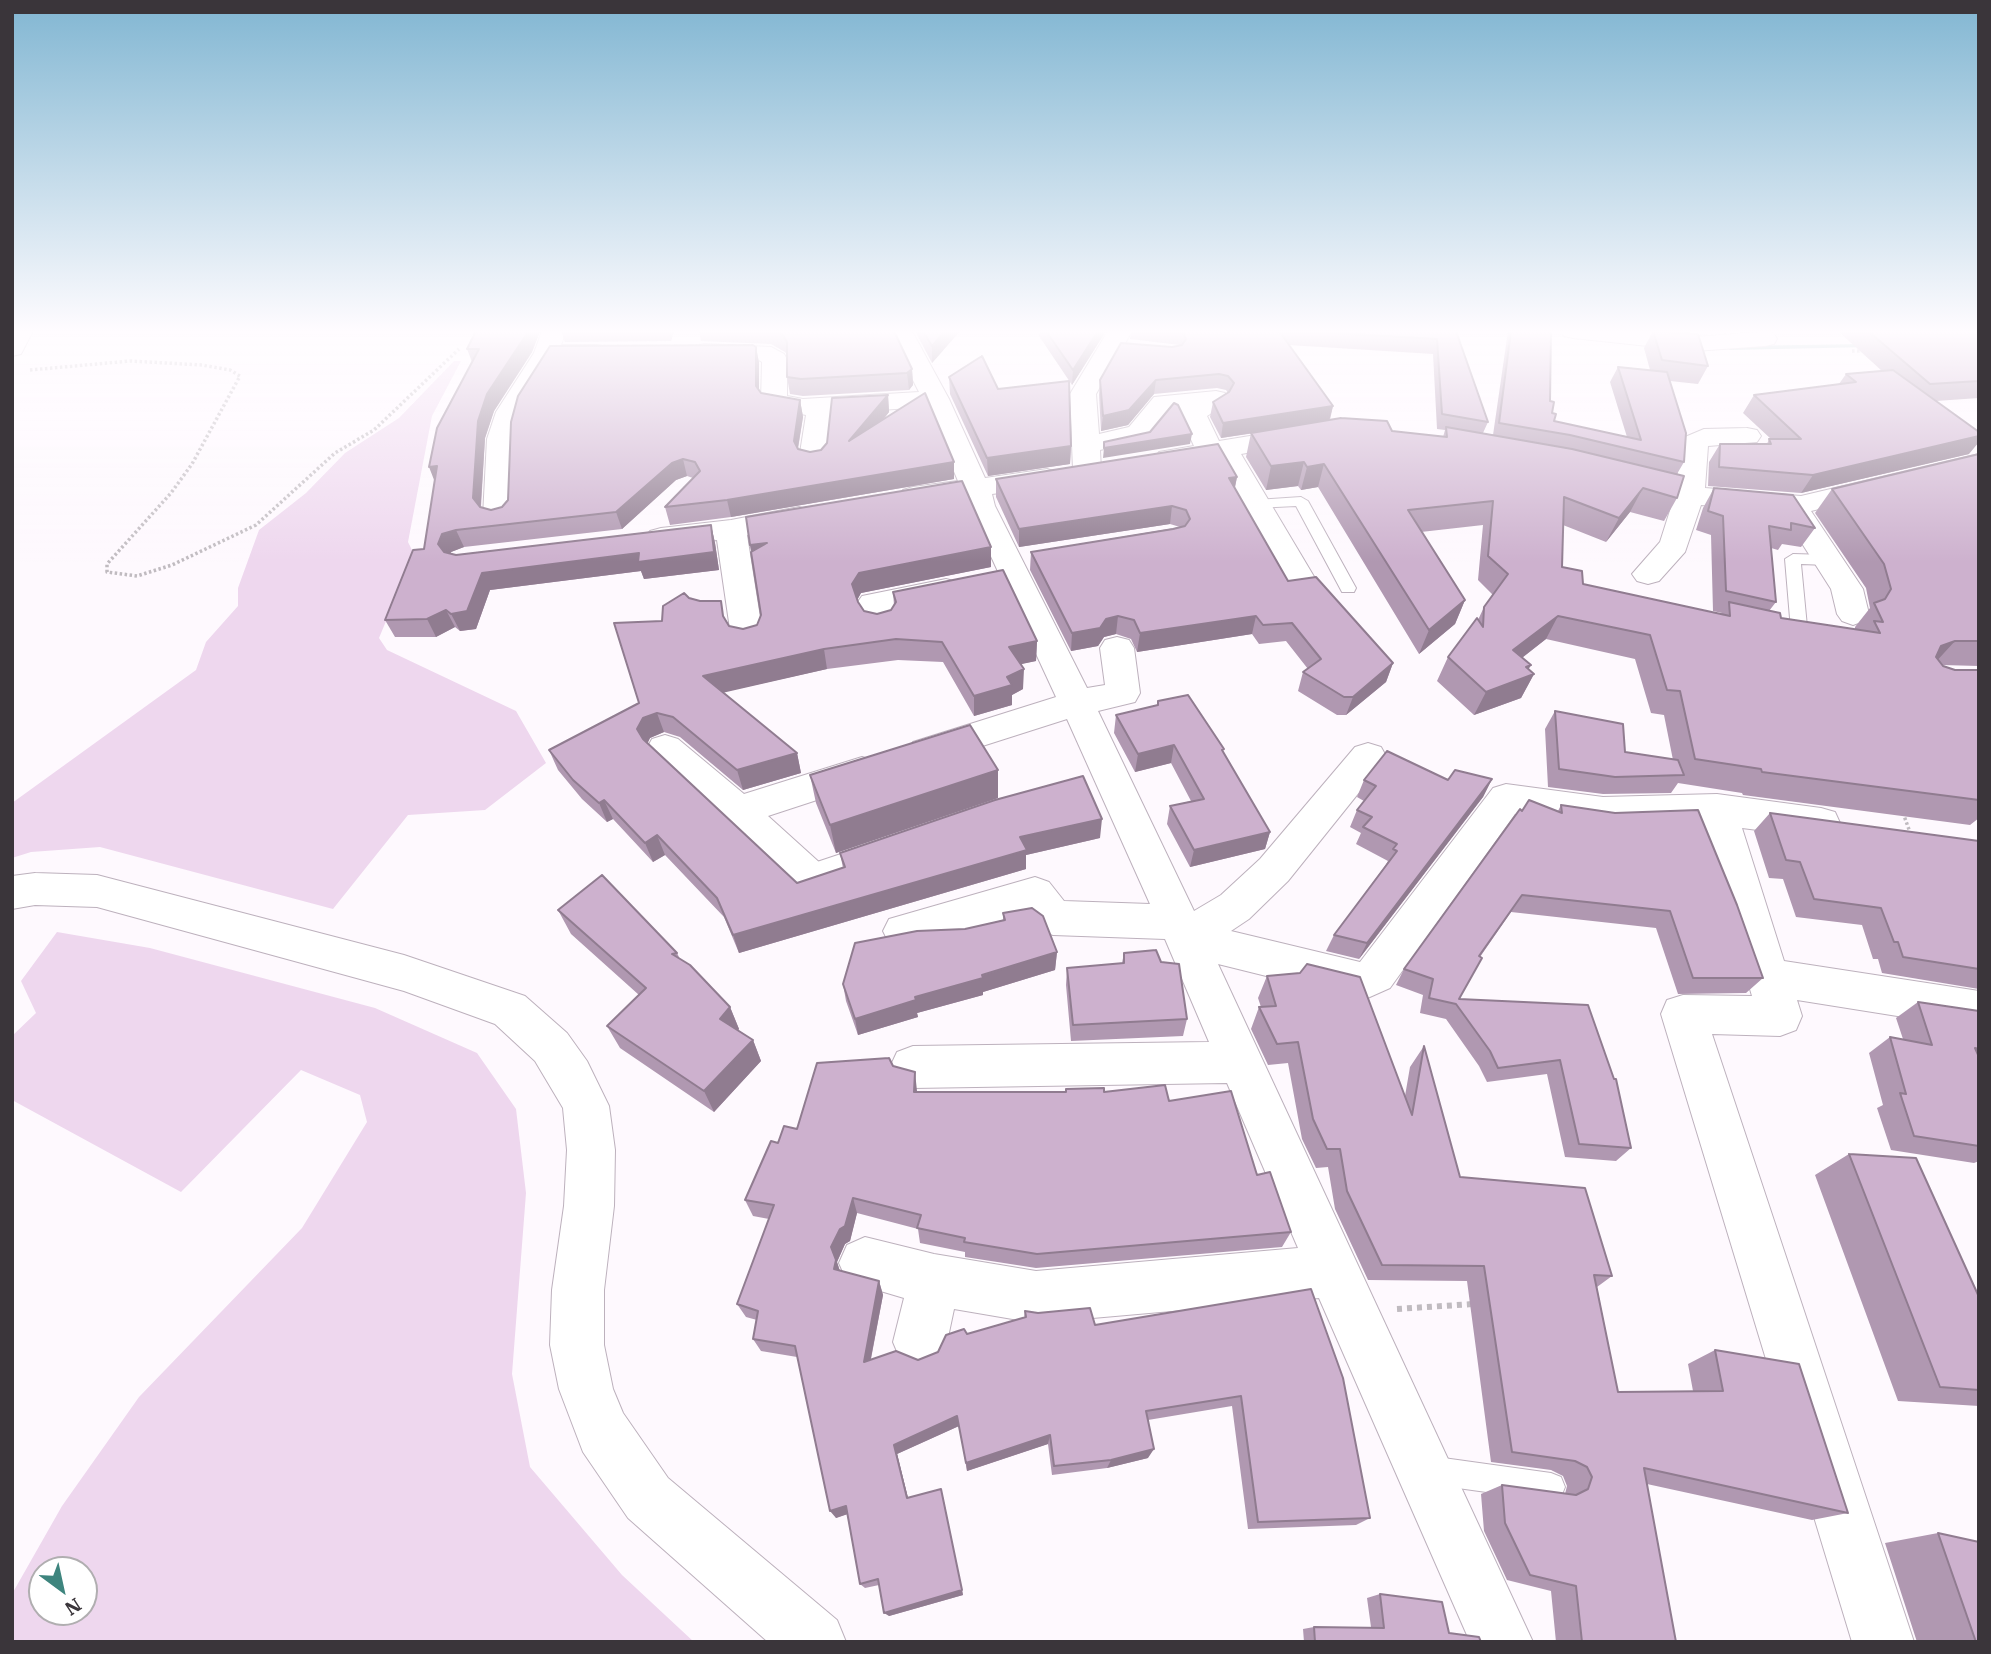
<!DOCTYPE html>
<style>
body{margin:0}
#map{position:relative;width:1991px;height:1654px;overflow:hidden;background:#fef9fe;font-family:"IBM Plex Serif",serif}
canvas{display:block}
.frame{position:absolute;inset:0;border:14px solid #3a353a;pointer-events:none}
.north{position:absolute;left:28px;top:1556px;width:70px;height:70px;box-sizing:border-box;background:#fff;border:2px solid #b0aeb0;border-radius:50%;rotate:147deg;font-size:19px;font-weight:700;line-height:28px;text-align:center;color:#3a353a}
.north::after{content:'';display:block;margin:auto;width:24px;height:32px;background:#3e857e;clip-path:polygon(50% 0,100% 100%,50% 72%,0 100%)}
</style>
<div id="map">
<canvas width="1991" height="1654"></canvas>
<div class="frame"></div>
<div class="north">N</div>
</div>
<script>
const ctx = document.querySelector('canvas').getContext('2d');
ctx.lineJoin = 'round';
function fillPath(path, color) {
  ctx.fillStyle = color;
  ctx.fill(path, 'evenodd');
}
function poly(rows) {
  const path = new Path2D();
  for (const r of rows) {
    path.moveTo(r[0], r[1]);
    for (let i = 2; i < r.length; i += 2) path.lineTo(r[i], r[i + 1]);
  }
  return path;
}
function strokePath(path, color, width, dash) {
  ctx.strokeStyle = color;
  ctx.lineWidth = width;
  ctx.lineCap = dash ? 'butt' : 'round';
  ctx.setLineDash(dash || []);
  ctx.stroke(path);
}
const green = poly([
 [454,361,461,361,432,416,408,542,414,554,379,638,387,650,516,711,546,763,485,810,408,815,333,909,100,847,31,852,12,858,12,803,196,670,206,642,238,606,238,588,259,530,306,493,345,453,399,418],
 [57,932,150,948,375,1008,477,1053,516,1109,526,1193,512,1374,530,1467,622,1575,694,1642,12,1642,12,1594,62,1506,139,1397,302,1228,367,1122,360,1095,301,1070,181,1192,12,1100,12,1036,36,1013,21,981],
 [42,1570,84,1570,84,1612,42,1612]
]);
const stream = poly([
 [1867,344,1870,346,1869,347,1730,350,1727,348,1730,346,1867,344]
]);
const pathFar1 = poly([
 [1852,351,1866,351],
 [30,370,130,361,202,365,230,370,240,376,192,464,171,493,107,564,107,572,137,576,172,565,256,525,335,453,374,430,459,349],
 [1903,813,1911,835]
]);
const path = poly([
 [1397,1309,1473,1304]
]);
const lane = poly([
 [1301,497,1308,501,1356,588,1354,592,1342,592,1296,506,1256,508,1249,504,1256,500,1301,497],
 [1793,554,1828,555,1836,560,1828,565,1801,564,1808,637,1800,642,1785,639,1783,635,1791,630,1785,559,1793,554],
 [865,846,872,848,875,854,872,860,806,882,799,880,796,874,799,868,865,846],
 [1429,1456,1551,1473,1561,1477,1565,1487,1561,1497,1551,1501,1429,1484,1419,1480,1415,1470,1419,1460,1429,1456]
]);
const street = poly([
 [12,331,33,331,21,354,12,356,12,331],
 [542,331,566,331,561,345,597,345,606,347,609,352,606,357,597,359,554,360,522,412,515,439,513,516,508,522,498,525,488,522,483,516,487,439,496,412,534,353,542,331],
 [888,331,912,331,949,399,985,478,1047,469,1057,472,1061,478,1057,484,1047,487,992,494,995,506,1087,688,1105,685,1100,648,1105,640,1117,637,1129,640,1134,648,1140,693,1135,702,1098,711,1194,911,1221,895,1260,859,1355,747,1368,743,1381,747,1386,756,1381,765,1288,881,1249,919,1231,931,1360,962,1493,788,1506,784,1603,797,1717,794,1821,808,1835,812,1840,823,1835,834,1821,838,1742,828,1784,961,1979,991,1979,1029,1797,1000,1802,1016,1796,1030,1780,1036,1712,1034,1914,1642,1852,1642,1661,1014,1667,1000,1683,995,1752,996,1702,823,1603,827,1515,814,1390,988,1363,1000,1218,964,1533,1642,1470,1642,1319,1298,1036,1323,954,1309,947,1342,939,1361,920,1369,901,1361,893,1342,904,1298,847,1281,839,1263,847,1245,865,1237,934,1254,1036,1271,1298,1248,1227,1083,913,1088,897,1082,890,1067,897,1052,913,1046,1209,1042,1165,939,1053,935,1038,930,1026,913,904,948,889,943,883,931,889,919,1035,877,1049,882,1064,901,1150,904,1067,719,926,764,913,760,908,751,913,742,1056,697,964,498,913,505,903,502,899,496,903,490,913,487,958,481,927,407,832,413,827,459,823,465,813,467,803,465,799,459,806,415,765,407,761,401,762,362,757,359,704,358,695,356,692,351,695,346,704,344,771,347,784,354,787,359,787,396,803,399,919,392,888,331],
 [1108,331,1132,331,1096,394,1099,434,1129,427,1154,397,1216,391,1225,393,1229,399,1225,405,1207,416,1219,441,1299,428,1309,430,1313,436,1309,442,1241,454,1319,585,1314,592,1303,595,1292,592,1216,458,1169,466,1159,464,1155,458,1159,452,1194,446,1179,413,1181,409,1171,410,1148,439,1100,450,1101,470,1097,476,1087,478,1077,476,1073,470,1070,394,1108,331],
 [1561,331,1640,331,1695,337,1772,331,1777,339,1774,344,1765,346,1695,351,1573,338,1564,336,1561,331],
 [1747,428,1757,430,1761,436,1757,442,1708,446,1705,488,1801,496,1979,454,1979,470,1811,511,1863,589,1869,614,1864,621,1853,625,1842,621,1837,614,1831,589,1782,512,1701,505,1685,552,1659,581,1648,584,1637,581,1632,574,1660,542,1674,498,1618,484,1614,478,1618,472,1628,469,1677,481,1681,443,1685,437,1704,429,1747,428],
 [799,507,809,510,814,516,809,522,747,535,763,636,759,644,747,647,735,644,731,636,717,540,661,546,650,543,646,537,650,531,661,528,731,520,799,507],
 [946,579,957,582,962,589,957,596,891,610,895,621,891,629,879,632,867,629,863,621,857,603,862,596,946,579],
 [665,735,678,739,744,794,862,757,875,761,880,771,875,781,768,816,820,863,826,874,820,885,806,890,792,885,652,757,647,748,652,739,665,735]
]);
const secondary = poly([
 [35,873,97,875,404,955,525,996,567,1033,587,1061,609,1106,615,1150,614,1206,604,1290,604,1345,613,1389,623,1413,668,1478,837,1620,846,1642,768,1642,628,1518,583,1452,559,1389,550,1345,552,1290,564,1206,567,1150,563,1108,535,1061,495,1024,404,991,97,907,35,905,12,909,12,876,35,873]
]);
const wall = poly([
 [476,331,540,331,532,352,494,411,485,438,481,507,491,510,502,507,756,347,759,363,759,390,761,393,800,400,803,417,798,449,810,452,821,450,888,395,889,412,884,419,954,479,731,517,670,525,665,507,693,478,687,476,676,480,622,529,464,547,451,552,450,554,456,555,711,525,715,543,719,570,644,579,641,571,490,590,476,629,460,631,455,627,436,637,395,637,385,620,424,549,435,481,472,362,467,349],
 [561,331,674,331,671,341,565,342],
 [699,331,894,331,912,369,913,385,909,390,803,396,790,394,787,377,787,355,785,352,771,344,701,341],
 [915,331,960,331,932,363],
 [1040,331,1106,331,1072,385,1039,336],
 [1131,331,1456,331,1488,422,1483,433,1493,435,1508,331,1551,331,1550,401,1554,421,1627,437,1610,382,1618,367,1650,370,1644,348,1653,331,1683,331,1682,333,1708,366,1698,384,1670,381,1684,462,1677,474,1677,498,1664,521,1630,512,1606,542,1563,525,1562,567,1583,584,1721,614,1722,613,1713,611,1711,535,1696,530,1703,508,1714,488,1815,528,1801,547,1782,544,1778,550,1771,548,1776,602,1769,611,1781,618,1855,629,1855,627,1870,608,1866,588,1815,513,1832,489,1979,454,1979,666,1942,665,1955,670,1979,670,1979,818,1970,825,1743,795,1742,793,1678,783,1671,793,1603,794,1548,787,1545,729,1555,711,1625,752,1673,760,1664,715,1651,713,1635,659,1546,639,1522,658,1531,665,1528,669,1534,674,1521,698,1474,715,1437,681,1448,657,1478,620,1484,607,1493,595,1478,580,1483,525,1421,532,1465,600,1455,624,1419,654,1318,487,1301,490,1298,486,1266,490,1246,457,1251,433,1255,433,1221,438,1210,417,1213,402,1228,393,1226,390,1217,388,1154,394,1128,425,1101,431,1099,395,1100,380,1172,347,1180,345,1130,339],
 [1289,345,1433,354,1437,429,1445,430,1443,437,1392,431,1330,420,1333,406],
 [1838,331,1979,331,1979,398,1936,401,1969,454,1801,493,1708,486,1709,462,1720,444,1767,444,1769,439,1771,439,1743,413,1754,395,1839,384,1846,374,1882,371],
 [949,377,998,389,1071,446,1070,464,988,476,950,394],
 [1237,477,1235,488,1288,581,1393,663,1386,682,1346,715,1337,715,1298,691,1303,672,1308,669,1286,641,1259,644,1252,634,1137,652,1131,639,1116,634,1104,637,1098,646,1071,651,1030,570,1031,552,1180,527,1170,524,1019,547,996,497,996,479],
 [750,545,991,547,991,567,861,593,857,600,864,611,877,614,891,610,894,605,893,592,1037,641,1036,661,1020,664,1023,689,1012,695,1012,705,974,716,943,662,898,660,827,669,723,692,797,753,801,773,743,790,680,737,664,732,650,738,647,743,797,883,843,868,840,853,1100,838,1026,855,1026,869,739,953,724,917,665,855,653,862,613,819,607,822,582,799,558,770,549,750,639,703,662,621,689,598,726,620,729,626,743,629,757,625,761,615],
 [1116,715,1224,753,1270,832,1265,849,1190,867,1167,824,1170,806,1191,801,1171,763,1135,772,1114,733],
 [998,770,998,798,836,853,816,803,810,775],
 [1492,779,1483,797,1359,959,1326,951,1334,935,1385,866,1388,861,1356,844,1361,833,1350,827,1357,810,1364,801,1357,797,1364,780],
 [1561,805,1763,978,1746,993,1678,994,1656,928,1511,912,1480,957,1459,999,1588,1005,1631,1148,1616,1161,1565,1157,1547,1074,1487,1082,1479,1066,1446,1019,1420,1013,1423,995,1396,985,1404,969,1522,811,1558,811],
 [1770,813,1979,841,1979,989,1882,973,1878,959,1873,959,1862,925,1796,917,1783,879,1769,878,1754,831],
 [558,910,677,953,680,959,730,1007,739,1029,738,1030,753,1040,761,1061,714,1112,620,1048,607,1026,639,995,571,934],
 [1003,913,1057,952,1055,970,983,992,983,995,917,1013,918,1017,858,1035,846,1001,843,984,965,929,1003,920],
 [1124,953,1161,962,1187,1019,1183,1036,1071,1041,1066,985,1067,968,1122,963],
 [1267,976,1405,1096,1410,1067,1424,1046,1460,1177,1612,1276,1597,1287,1618,1392,1693,1391,1688,1364,1715,1350,1848,1513,1812,1520,1647,1484,1676,1642,1556,1642,1551,1591,1507,1580,1484,1531,1481,1494,1502,1485,1565,1494,1567,1486,1563,1476,1551,1470,1491,1462,1467,1281,1368,1280,1335,1209,1328,1167,1316,1168,1302,1139,1288,1063,1268,1065,1251,1029,1259,1007,1261,1007,1258,998],
 [1918,1002,1979,1011,1979,1161,1974,1163,1891,1150,1877,1108,1883,1105,1869,1053,1890,1037,1903,1039,1896,1018],
 [893,1066,917,1092,1104,1092,1169,1101,1257,1175,1291,1232,1282,1247,1036,1268,965,1257,965,1252,920,1243,918,1229,857,1213,850,1241,845,1244,837,1262,840,1271,879,1281,883,1295,871,1359,918,1360,938,1352,967,1334,1024,1318,1025,1311,1095,1325,1311,1289,1370,1518,1356,1525,1248,1529,1232,1406,1148,1420,1148,1458,1107,1468,1052,1475,1048,1444,967,1471,959,1426,897,1454,908,1498,943,1497,963,1595,889,1616,879,1585,865,1588,860,1584,847,1514,836,1518,797,1357,761,1351,753,1339,757,1320,746,1317,737,1304,769,1219,753,1216,745,1200,778,1143,797,1129],
 [1849,1154,1979,1297,1979,1406,1898,1401,1815,1175],
 [1938,1533,1979,1642,1917,1642,1885,1543],
 [1380,1594,1449,1633,1481,1642,1304,1642,1303,1629,1314,1627,1371,1627,1367,1598]
]);
const shadedWall = poly([
 [528,331,540,331,532,352,494,411,485,438,480,516,473,498,478,421,487,394],
 [668,331,674,331,671,341],
 [945,331,960,331,932,363,932,346],
 [1098,331,1106,331,1072,385,1073,370],
 [756,347,759,363,759,402,756,386],
 [912,369,913,385,909,390,907,373],
 [1156,380,1154,394,1128,425,1101,431,1103,416],
 [888,395,889,412,851,458,849,441],
 [800,400,803,417,796,459,794,441],
 [1333,406,1329,421,1221,438,1223,423],
 [1192,434,1190,444,1103,458,1104,448],
 [1979,436,1979,442,1969,454,1801,493,1813,475],
 [1071,446,1070,464,988,476,987,458],
 [683,459,687,476,676,480,622,529,616,512,672,463],
 [954,462,954,479,731,517,727,500],
 [1304,462,1298,486,1266,490,1271,466],
 [1324,464,1318,487,1301,490,1307,467],
 [437,466,436,485,429,467],
 [1237,477,1233,495,1229,478],
 [1643,488,1630,512,1606,542,1619,518],
 [1172,506,1170,524,1019,547,1019,529],
 [711,525,715,543,719,570,644,579,641,571,490,590,476,629,460,631,451,614,482,573],
 [456,530,464,547,451,552,447,561,438,544,442,534],
 [767,543,754,565,750,545],
 [991,547,991,567,861,593,855,604,852,584,859,573],
 [1465,600,1455,624,1419,654,1429,630],
 [446,610,455,627,436,637,427,619],
 [1118,616,1116,634,1104,637,1098,646,1071,651,1072,633,1106,619],
 [1256,616,1252,634,1137,652,1140,633],
 [1558,616,1546,639,1501,674,1513,650],
 [1037,641,1036,661,1008,667,1009,647],
 [1955,641,1933,665,1941,646],
 [824,649,827,669,709,696,703,676],
 [1393,663,1386,682,1346,715,1353,697],
 [1531,665,1524,677,1534,674,1521,698,1474,715,1486,692],
 [1024,669,1023,689,1012,695,1012,705,974,716,974,696,1007,677],
 [657,713,664,732,650,738,645,749,637,729,643,718],
 [1174,745,1171,763,1135,772,1138,754],
 [797,753,801,773,743,790,737,770],
 [998,770,998,798,836,853,830,825],
 [1492,779,1483,797,1359,959,1367,943],
 [604,800,613,819,607,822,599,803],
 [1102,819,1100,838,1026,855,1026,869,739,953,733,935,1020,837],
 [1270,832,1265,849,1190,867,1194,850],
 [657,835,665,855,653,862,645,843],
 [1057,952,1055,970,983,992,983,995,917,1013,918,1017,858,1035,855,1019,915,997],
 [730,1007,739,1029,729,1041,720,1019],
 [753,1040,761,1061,714,1112,704,1091],
 [915,1072,917,1091,916,1110,914,1092],
 [853,1198,857,1213,850,1241,845,1244,837,1262,841,1275,834,1269,831,1247],
 [879,1281,883,1295,868,1373,864,1362],
 [957,1416,959,1426,897,1454,910,1506,907,1498,894,1445],
 [1050,1435,1048,1444,967,1471,966,1463],
 [1154,1449,1148,1458,1107,1468,1111,1460],
 [943,1497,963,1595,889,1616,884,1613],
 [846,1506,851,1513,836,1518,830,1511]
]);
const building = poly([
 [476,331,528,331,526,335,487,394,478,421,473,498,480,507,491,510,502,507,508,500,511,422,518,396,550,346,753,345,756,347,756,386,761,393,800,400,794,441,798,449,810,452,821,450,827,443,832,398,888,395,849,441,925,393,954,462,727,500,665,507,700,471,695,462,683,459,672,463,616,512,456,530,442,534,438,544,444,552,456,555,711,525,714,552,638,562,639,553,482,573,467,611,451,614,446,610,427,619,385,620,413,550,424,549,437,466,429,467,437,428,479,349,467,349,476,331],
 [774,331,894,331,912,369,907,373,801,379,787,377,787,342,783,335,774,331],
 [923,331,945,331,932,346,923,331],
 [1046,331,1098,331,1073,370,1046,331],
 [1182,331,1279,331,1333,406,1223,423,1213,402,1229,392,1234,383,1228,376,1219,374,1156,380,1129,410,1103,416,1100,380,1121,343,1172,347,1182,345,1186,339,1182,331],
 [1299,331,1456,331,1488,422,1442,414,1437,339,1299,331],
 [1511,331,1551,331,1550,401,1554,402,1552,413,1556,414,1554,421,1641,440,1618,367,1667,372,1686,433,1684,462,1570,435,1499,423,1511,331],
 [1653,331,1698,334,1708,366,1662,360,1653,331],
 [1868,331,1979,331,1979,381,1930,384,1868,331],
 [982,356,998,389,1069,381,1071,446,987,458,949,377,982,356],
 [1893,370,1979,432,1979,436,1813,475,1719,467,1720,444,1771,444,1769,439,1801,439,1754,395,1856,382,1846,374,1893,370],
 [1174,403,1178,405,1192,434,1104,448,1104,442,1150,432,1174,403],
 [1341,418,1387,421,1392,431,1447,437,1446,427,1572,449,1684,476,1677,498,1643,488,1619,518,1564,497,1562,567,1582,571,1583,584,1730,616,1729,602,1780,613,1781,618,1880,633,1874,621,1883,622,1874,603,1885,599,1891,589,1884,564,1832,489,1979,454,1979,641,1955,641,1941,646,1936,657,1943,666,1955,670,1979,670,1979,800,1762,772,1761,769,1695,759,1680,691,1667,690,1650,635,1558,616,1513,650,1531,665,1526,667,1534,674,1486,692,1448,657,1477,618,1483,627,1484,607,1508,574,1488,556,1493,501,1408,510,1465,600,1429,630,1324,464,1307,467,1304,462,1271,466,1251,433,1341,418],
 [1218,444,1237,477,1229,478,1288,581,1316,577,1393,663,1353,697,1344,697,1303,672,1321,659,1292,623,1263,625,1256,616,1140,633,1134,620,1118,616,1106,619,1100,628,1072,633,1031,552,1173,529,1185,526,1190,519,1186,510,1172,506,1019,529,996,479,1218,444],
 [962,481,991,547,859,573,852,584,858,602,864,611,877,614,891,610,896,602,893,592,1003,570,1037,641,1009,647,1024,669,1007,677,1012,685,974,696,942,642,896,639,824,649,703,676,797,753,737,770,673,717,657,713,643,718,637,729,643,739,797,883,845,867,840,853,995,800,1083,776,1102,819,1020,837,1027,850,733,935,717,898,657,835,645,843,604,800,599,803,573,780,549,750,639,703,614,623,662,621,663,606,684,593,689,598,700,601,721,601,723,616,729,626,743,629,757,625,761,615,751,552,767,543,750,545,746,517,962,481],
 [1714,488,1793,495,1815,528,1791,523,1791,530,1769,526,1776,602,1726,591,1723,516,1708,511,1714,488],
 [1188,695,1224,749,1222,750,1270,832,1194,850,1170,806,1204,799,1174,745,1138,754,1116,715,1158,705,1158,701,1188,695],
 [1555,711,1623,724,1625,752,1678,760,1684,775,1615,777,1559,769,1555,711],
 [970,725,998,770,830,825,810,775,970,725],
 [1387,751,1448,780,1455,770,1492,779,1367,943,1334,935,1397,851,1393,849,1397,844,1363,827,1372,817,1357,810,1376,786,1364,780,1387,751],
 [1529,800,1562,813,1561,805,1615,813,1698,810,1737,905,1763,978,1693,978,1670,911,1522,895,1479,956,1482,958,1459,999,1588,1005,1614,1079,1616,1079,1631,1148,1579,1144,1560,1060,1498,1068,1490,1051,1456,1004,1429,998,1433,979,1404,969,1520,809,1522,811,1529,800],
 [1770,813,1979,841,1979,969,1903,957,1898,942,1894,942,1881,908,1814,899,1800,862,1786,860,1770,813],
 [602,875,677,953,672,954,690,965,730,1007,720,1019,753,1040,704,1091,607,1026,646,988,558,910,602,875],
 [1032,908,1043,916,1057,952,982,975,983,978,915,997,916,1000,855,1019,843,984,855,943,917,931,965,929,1005,920,1003,913,1032,908],
 [1156,950,1161,962,1179,964,1187,1019,1073,1025,1067,968,1124,963,1124,953,1156,950],
 [1307,964,1360,977,1412,1115,1424,1046,1460,1177,1585,1188,1612,1276,1594,1275,1618,1392,1723,1391,1715,1350,1799,1364,1848,1513,1644,1468,1676,1642,1582,1642,1576,1586,1530,1575,1505,1523,1502,1485,1576,1495,1588,1489,1592,1477,1587,1467,1575,1461,1512,1452,1484,1266,1382,1265,1347,1191,1340,1149,1327,1149,1313,1119,1298,1042,1277,1044,1259,1007,1276,1006,1267,976,1300,973,1307,964],
 [1918,1002,1979,1011,1979,1049,1975,1048,1979,1057,1979,1146,1914,1136,1900,1093,1906,1094,1890,1037,1932,1045,1918,1002],
 [889,1058,893,1066,915,1072,914,1092,1066,1092,1066,1089,1104,1088,1104,1092,1165,1085,1169,1101,1231,1091,1257,1175,1270,1172,1291,1232,1037,1254,964,1242,965,1238,917,1228,921,1215,853,1198,845,1226,840,1229,831,1247,836,1260,834,1269,879,1281,864,1362,896,1351,918,1360,938,1352,946,1335,964,1329,967,1334,1026,1317,1025,1311,1038,1313,1090,1308,1095,1325,1311,1289,1343,1378,1370,1518,1258,1522,1241,1396,1146,1411,1154,1449,1111,1460,1054,1466,1050,1435,966,1463,957,1416,894,1445,907,1498,941,1489,962,1590,884,1613,878,1579,860,1584,846,1506,830,1511,795,1346,753,1339,758,1311,737,1304,774,1205,745,1200,771,1141,778,1143,784,1126,797,1129,817,1063,889,1058],
 [1849,1154,1916,1158,1979,1297,1979,1390,1940,1387,1849,1154],
 [1938,1533,1979,1542,1979,1642,1976,1642,1938,1533],
 [1380,1594,1442,1602,1449,1633,1479,1637,1481,1642,1315,1642,1314,1627,1384,1628,1380,1594]
]);
fillPath(green, '#eed7ee');
fillPath(stream, '#88b8b2');
strokePath(lane, '#bdb1bd', 2);
strokePath(street, '#bdb1bd', 2);
strokePath(secondary, '#bdb1bd', 2);
strokePath(pathFar1, '#c0bbc0', 3.5, [2.5, 2.5]);
strokePath(path, '#c0bbc0', 6, [5, 5]);
fillPath(lane, '#fff');
fillPath(street, '#fff');
fillPath(secondary, '#fff');
fillPath(wall, '#b098b1');
fillPath(shadedWall, '#907c90');
fillPath(building, '#cdb1ce');
strokePath(building, '#907c90', 2);
const sky = ctx.createLinearGradient(0, 0, 0, 562);
sky.addColorStop(0, '#81b6d2');
sky.addColorStop(0.59, '#fffcff');
sky.addColorStop(1, '#fffcff00');
ctx.fillStyle = sky;
ctx.fillRect(0, 0, 1991, 562);
</script>
